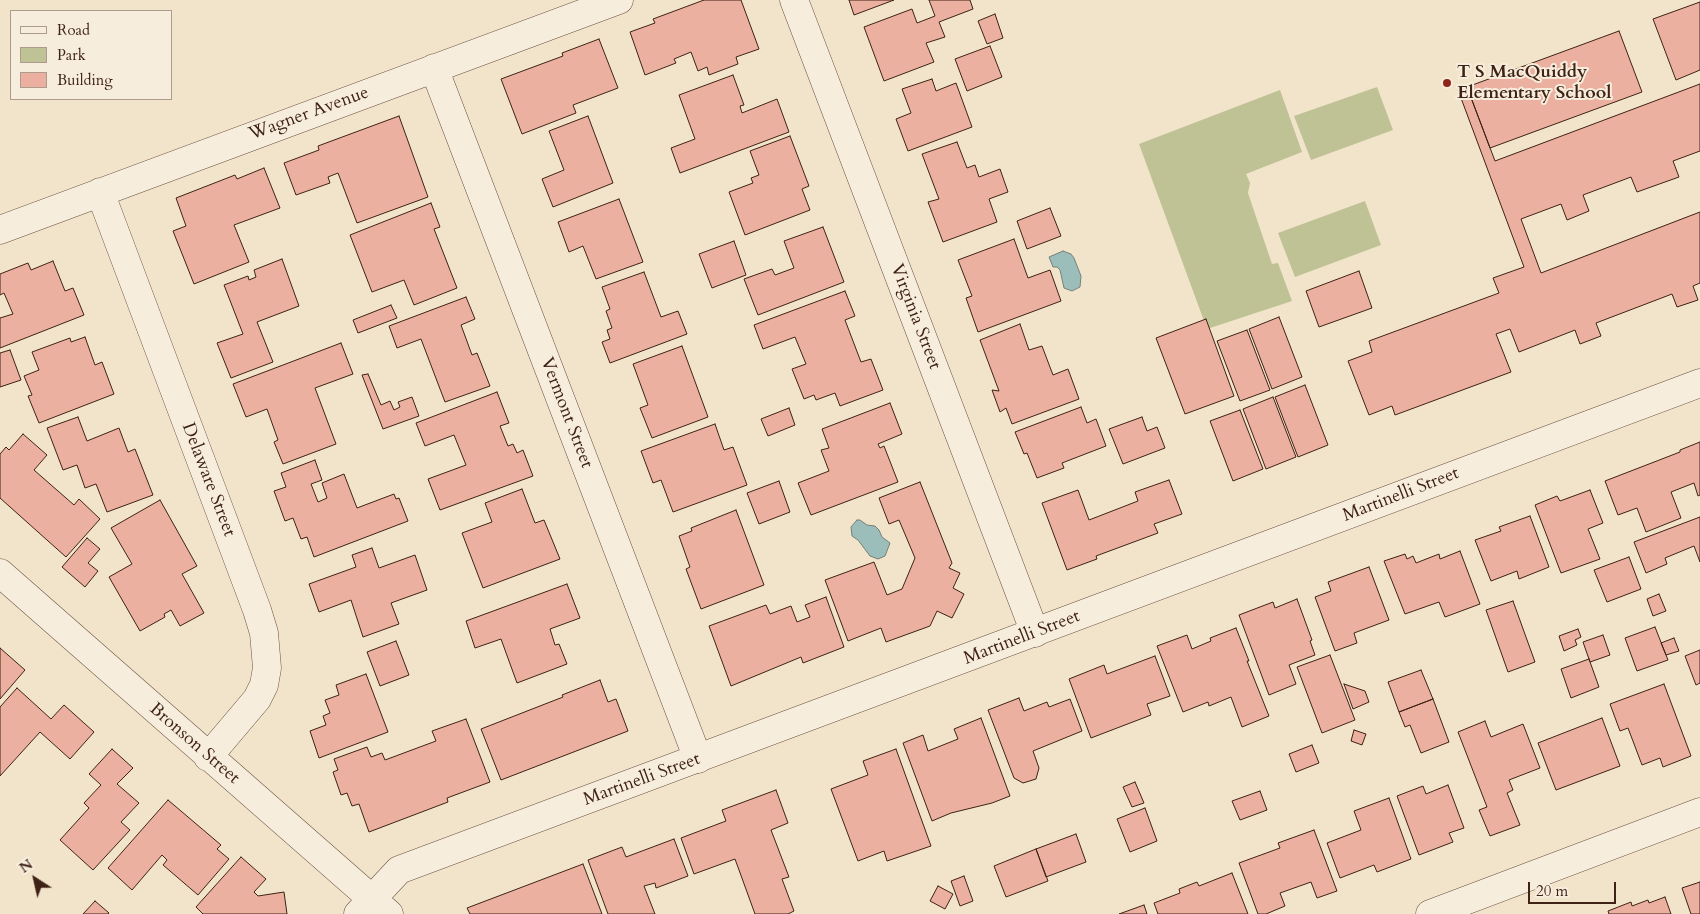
<!DOCTYPE html>
<style>
body{margin:0}
#map{position:relative;width:1700px;height:914px;overflow:hidden;background:#f2e4ca;font-family:Cardo,serif}
canvas{display:block}
.legend{position:absolute;left:10px;top:10px;width:162px;height:90px;box-sizing:border-box;background:#f7eddd;border:1px solid #ad9c8d;margin:0;padding:6px 9px;list-style:none;font-size:15px;color:#3e2215}
.legend li{display:flex;align-items:center;gap:10px;height:25px}
.legend b{width:25px;border:1px solid #ad9c8d}
.north{position:absolute;left:10px;top:854px;width:50px;height:50px;-webkit-text-stroke:4px #f7eddd;paint-order:stroke;rotate:325deg;font-size:14px;font-weight:700;line-height:20px;text-align:center;color:#3e2215}
.north::after{content:'';display:block;margin:auto;width:18px;height:22px;background:#3e2215;clip-path:polygon(50% 0,100% 100%,50% 72%,0 100%)}
.scale{position:absolute;left:1528px;top:882px;width:88px;height:22px;box-sizing:border-box;border:2px solid #3e2215;border-top:0;padding-left:6px;font-size:15px;line-height:18px;white-space:nowrap;color:#3e2215;-webkit-text-stroke:4px #f7eddd;paint-order:stroke}
</style>
<div id="map">
<canvas width="1700" height="914"></canvas>
<ul class="legend">
<li><b style="height:6px;background:#f7eddd"></b>Road</li>
<li><b style="height:14px;background:#bfc294"></b>Park</li>
<li><b style="height:14px;background:#ebb09f"></b>Building</li>
</ul>
<div class="north">N</div>
<div class="scale">20 m</div>
</div>
<script>
const ctx = document.querySelector('canvas').getContext('2d');
ctx.lineJoin = 'round';
function fillPath(path, color) {
  ctx.fillStyle = color;
  ctx.fill(path, 'evenodd');
}
function poly(rows) {
  const path = new Path2D();
  for (const r of rows) {
    path.moveTo(r[0], r[1]);
    for (let i = 2; i < r.length; i += 2) path.lineTo(r[i], r[i + 1]);
  }
  return path;
}
function strokePath(path, color, width, dash) {
  ctx.strokeStyle = color;
  ctx.lineWidth = width;
  ctx.lineCap = dash ? 'butt' : 'round';
  ctx.setLineDash(dash || []);
  ctx.stroke(path);
}
function label(font, color, halo, rows, align = 'center') {
  ctx.font = font + ' Cardo,serif';
  ctx.lineWidth = 4;
  ctx.setLineDash([]);
  ctx.textBaseline = 'middle';
  ctx.strokeStyle = halo;
  ctx.fillStyle = color;
  for (const [text, x, y, turn = 0] of rows) {
    ctx.save();
    ctx.translate(x, y);
    ctx.rotate((+turn || 0) * Math.PI / 180);
    ctx.textAlign = isNaN(turn) ? turn : align;
    if (halo) ctx.strokeText(text, 0, 0);
    ctx.fillText(text, 0, 0);
    ctx.restore();
  }
}
const green = poly([
 [1377,87,1393,130,1311,160,1294,116],
 [1280,90,1302,152,1246,174,1250,183,1248,193,1272,264,1278,263,1292,301,1207,329,1139,144],
 [1365,201,1381,245,1295,277,1278,233]
]);
const water = poly([
 [1063,251,1071,254,1074,258,1081,276,1080,287,1072,291,1064,288,1060,270,1057,267,1053,267,1049,257,1063,251],
 [857,520,860,520,867,525,875,526,879,530,882,537,890,543,885,556,878,559,870,556,858,540,852,536,851,527,857,520]
]);
const building = poly([
 [704,0,741,0,759,49,736,57,738,64,709,75,707,67,698,71,691,52,674,59,676,63,645,75,630,32,655,23,653,19,704,0],
 [849,0,894,0,854,15,849,0],
 [929,0,970,0,973,9,939,22,945,37,926,43,934,62,884,81,864,27,912,9,917,23,935,16,929,0],
 [1700,2,1700,70,1676,80,1653,19,1700,2],
 [995,14,1003,38,987,44,978,21,995,14],
 [1619,31,1642,92,1490,148,1467,87,1619,31],
 [599,39,618,88,573,105,576,113,522,134,501,79,563,56,562,53,599,39],
 [990,46,1002,77,967,91,955,59,990,46],
 [733,75,744,105,740,106,742,113,777,99,789,132,680,173,671,148,695,139,679,95,733,75],
 [932,79,936,91,956,83,972,127,908,151,896,119,911,113,902,89,932,79],
 [1700,84,1700,151,1673,161,1679,177,1637,192,1631,177,1583,195,1589,211,1567,220,1561,204,1521,219,1541,273,1700,212,1700,283,1693,286,1698,300,1677,307,1672,294,1596,323,1601,336,1580,344,1575,330,1519,352,1510,329,1496,334,1511,372,1395,415,1392,406,1369,415,1348,361,1372,352,1369,341,1499,293,1493,278,1524,267,1458,90,1467,87,1495,161,1700,84],
 [399,116,428,197,357,223,338,173,328,177,330,183,296,195,284,163,319,150,318,146,399,116],
 [588,116,613,183,553,207,542,179,564,170,549,131,588,116],
 [790,136,809,186,802,189,810,210,745,235,729,192,753,183,751,178,759,175,750,151,790,136],
 [957,142,967,168,975,165,979,177,1000,169,1008,192,989,199,997,222,943,242,928,202,939,199,922,154,957,142],
 [264,168,280,208,234,225,249,262,194,284,173,231,186,226,176,198,235,175,237,179,264,168],
 [619,199,643,262,596,279,583,246,569,252,558,222,619,199],
 [431,203,440,227,434,229,457,288,414,305,404,280,372,292,350,235,431,203],
 [1050,208,1061,236,1027,249,1017,221,1050,208],
 [823,227,844,282,758,315,744,279,772,269,775,275,794,268,784,241,823,227],
 [1014,239,1028,278,1050,270,1061,301,978,332,966,298,972,296,958,260,1014,239],
 [734,241,746,275,712,288,699,254,734,241],
 [282,259,299,306,257,322,273,362,231,378,217,343,243,334,224,285,248,276,249,280,256,277,254,270,282,259],
 [53,261,65,291,73,288,84,315,0,348,0,318,13,314,4,293,0,295,0,274,28,263,31,270,53,261],
 [1359,271,1372,308,1319,327,1306,291,1359,271],
 [644,272,661,317,678,311,687,334,610,363,602,342,610,339,607,330,612,328,606,311,610,309,602,287,644,272],
 [845,291,855,316,845,320,861,362,871,359,883,390,840,406,835,393,816,400,814,395,804,399,792,369,806,364,795,337,763,349,754,325,845,291],
 [466,297,475,319,461,325,472,355,477,353,490,386,445,402,421,339,397,348,389,326,466,297],
 [391,305,397,318,358,333,353,320,391,305],
 [1279,317,1302,377,1272,389,1249,329,1279,317],
 [1206,319,1234,396,1185,414,1156,338,1206,319],
 [1020,324,1029,350,1042,346,1053,375,1068,369,1079,399,1012,424,1006,408,1000,412,992,390,999,391,980,340,1020,324],
 [1247,330,1270,390,1240,401,1217,341,1247,330],
 [85,337,95,365,102,362,114,394,39,423,28,396,32,395,24,376,39,370,32,352,70,338,71,342,85,337],
 [341,343,353,374,315,388,336,444,283,464,274,442,278,440,267,409,246,417,233,384,341,343],
 [682,346,708,417,652,438,640,408,648,405,633,364,682,346],
 [10,350,21,380,0,387,0,353,10,350],
 [368,374,381,405,390,401,394,410,400,407,398,402,412,397,419,416,383,429,362,375,368,374],
 [1305,385,1328,445,1298,457,1275,397,1305,385],
 [497,392,509,423,500,426,508,446,513,444,517,453,523,450,533,476,440,510,428,479,466,465,454,435,425,446,416,423,497,392],
 [1273,397,1296,457,1266,469,1243,409,1273,397],
 [890,403,902,434,878,444,880,448,884,446,898,482,811,515,798,483,829,471,821,450,829,448,822,429,890,403],
 [1081,407,1087,423,1096,419,1106,446,1062,463,1064,468,1037,478,1027,453,1024,454,1015,432,1081,407],
 [789,408,795,425,768,436,761,419,789,408],
 [1240,410,1263,469,1233,481,1210,421,1240,410],
 [78,417,87,441,119,428,128,452,135,449,153,495,107,512,96,484,85,488,77,465,63,470,47,428,78,417],
 [1142,417,1147,431,1157,427,1165,448,1123,464,1109,429,1142,417],
 [715,424,724,450,733,447,747,485,673,512,661,480,653,483,641,451,715,424],
 [23,434,47,455,34,470,74,505,79,499,100,519,66,557,0,498,0,454,6,447,9,450,23,434],
 [1700,442,1700,495,1698,496,1694,483,1671,492,1681,518,1646,532,1637,508,1618,515,1605,481,1680,452,1680,450,1700,442],
 [315,460,322,480,311,484,318,502,327,498,322,483,344,474,357,508,394,494,396,499,399,498,408,521,314,557,307,537,301,539,293,518,285,521,274,491,286,487,281,473,315,460],
 [1169,480,1182,514,1154,524,1158,533,1096,556,1097,559,1067,570,1042,503,1078,490,1089,520,1138,501,1135,492,1169,480],
 [779,481,790,512,759,524,747,493,779,481],
 [920,482,952,563,949,568,960,573,953,588,964,594,952,618,937,611,930,626,886,642,881,628,848,641,825,580,874,562,887,595,902,589,915,558,899,520,889,524,879,498,920,482],
 [522,489,535,523,544,520,560,559,483,588,462,533,492,522,485,503,522,489],
 [1590,490,1603,523,1588,529,1600,559,1561,573,1535,505,1557,496,1560,501,1590,490],
 [160,500,197,566,182,574,204,613,180,626,171,610,164,614,165,617,140,631,109,577,132,564,111,528,160,500],
 [736,510,764,585,701,609,686,569,690,567,679,536,692,531,691,528,736,510],
 [1530,516,1549,567,1519,579,1517,571,1491,581,1475,540,1501,531,1499,527,1530,516],
 [1700,517,1700,562,1694,546,1665,558,1667,564,1646,573,1634,542,1700,517],
 [87,538,100,549,88,563,98,571,85,587,62,567,87,538],
 [372,548,379,568,415,555,427,590,391,603,399,624,363,637,351,600,319,612,309,584,356,567,352,555,372,548],
 [1460,551,1480,604,1445,617,1439,602,1405,614,1384,561,1405,554,1407,559,1413,556,1416,563,1439,554,1440,559,1460,551],
 [1629,557,1641,589,1607,602,1594,570,1629,557],
 [1369,567,1389,620,1354,633,1357,643,1335,651,1315,597,1331,591,1328,582,1369,567],
 [567,584,580,618,550,629,555,645,559,644,567,664,517,683,501,639,475,648,466,621,567,584],
 [1659,594,1666,611,1653,616,1647,599,1659,594],
 [826,597,844,647,803,663,801,657,731,686,709,626,766,605,770,614,791,606,797,622,810,617,805,605,826,597],
 [1297,599,1312,640,1310,641,1315,655,1289,665,1296,684,1269,695,1239,615,1273,602,1275,608,1297,599],
 [1513,601,1535,662,1508,672,1486,610,1513,601],
 [1655,627,1668,660,1637,671,1625,638,1655,627],
 [1236,628,1249,661,1247,661,1269,716,1242,727,1231,697,1209,706,1208,702,1183,712,1157,646,1187,635,1192,649,1211,641,1210,638,1236,628],
 [1578,629,1581,637,1575,640,1577,645,1564,651,1559,636,1578,629],
 [1603,635,1610,655,1590,662,1583,642,1603,635],
 [1674,638,1679,651,1666,655,1661,643,1674,638],
 [396,641,409,675,380,686,367,652,396,641],
 [0,648,25,670,0,699,0,648],
 [1700,650,1700,683,1696,685,1685,656,1700,650],
 [1330,655,1355,720,1322,733,1297,667,1330,655],
 [1155,656,1170,696,1147,704,1151,715,1091,738,1069,679,1104,665,1107,674,1155,656],
 [1589,659,1599,687,1571,698,1561,669,1589,659],
 [1421,670,1433,699,1399,712,1388,682,1421,670],
 [366,674,388,732,319,758,310,731,326,725,323,716,330,713,325,700,339,695,336,685,366,674],
 [600,680,608,702,616,699,628,731,501,780,481,729,563,697,562,695,600,680],
 [1344,684,1365,691,1369,702,1353,709,1344,684],
 [1664,684,1691,756,1663,767,1660,758,1642,765,1628,728,1620,731,1610,704,1664,684],
 [17,688,51,719,64,705,94,732,70,759,40,732,0,776,0,707,17,688],
 [1019,698,1024,711,1047,702,1049,707,1070,699,1082,731,1033,751,1039,768,1036,779,1023,783,1014,778,988,710,1019,698],
 [1433,699,1449,742,1421,753,1410,725,1405,727,1399,712,1433,699],
 [981,718,1010,796,992,803,951,813,932,821,903,743,923,735,928,751,958,739,954,729,981,718],
 [1602,718,1620,766,1556,790,1538,743,1602,718],
 [466,719,490,782,447,798,448,802,369,832,359,804,352,806,347,793,341,795,333,772,338,770,334,759,367,747,371,757,382,753,385,760,436,741,432,731,466,719],
 [1485,721,1491,737,1523,724,1540,768,1509,780,1513,790,1507,793,1520,825,1490,836,1479,810,1487,807,1458,732,1485,721],
 [1354,730,1366,734,1362,745,1351,741,1354,730],
 [1312,745,1319,763,1296,772,1289,754,1312,745],
 [112,749,133,768,117,784,139,803,121,822,130,830,93,870,60,840,89,808,84,803,101,785,89,774,112,749],
 [896,749,931,846,887,861,884,851,858,861,831,789,868,775,863,761,896,749],
 [1135,782,1144,803,1132,807,1123,787,1135,782],
 [1448,785,1464,828,1449,833,1453,842,1419,855,1397,796,1423,786,1426,794,1448,785],
 [776,790,788,823,771,830,789,877,782,879,794,911,788,914,755,914,735,859,694,874,681,838,726,821,722,810,776,790],
 [1260,791,1267,810,1240,820,1232,801,1260,791],
 [1389,798,1411,859,1377,872,1374,865,1340,878,1327,843,1361,830,1354,811,1389,798],
 [168,800,221,845,217,849,229,859,198,895,163,865,167,860,162,855,132,890,108,868,168,800],
 [1145,808,1157,841,1130,852,1117,819,1145,808],
 [1314,830,1337,891,1317,898,1311,882,1280,893,1285,906,1266,914,1258,914,1239,863,1280,848,1278,843,1314,830],
 [1076,834,1086,862,1046,877,1036,849,1076,834],
 [674,839,688,876,656,888,655,883,644,886,655,914,608,914,588,860,622,847,626,857,674,839],
 [1036,849,1048,881,1006,897,994,866,1036,849],
 [241,857,266,879,254,892,258,896,284,892,287,914,203,914,196,907,241,857],
 [583,864,602,914,470,914,467,908,583,864],
 [1232,873,1248,914,1158,914,1154,903,1180,893,1179,889,1197,882,1199,886,1232,873],
 [964,876,973,901,960,906,951,881,964,876],
 [1700,882,1700,914,1691,914,1682,888,1700,882],
 [938,886,953,894,945,909,930,901,938,886],
 [1665,897,1671,914,1609,914,1608,911,1631,902,1632,906,1648,900,1649,903,1665,897],
 [95,901,109,913,108,914,83,914,95,901],
 [1144,905,1147,914,1119,914,1144,905]
]);
const minor = poly([
 [794,0,1035,633],
 [434,68,698,759],
 [100,192,257,610,264,633,267,668,264,685,257,699,208,757],
 [0,230,619,0],
 [0,573,389,914],
 [1430,914,1700,812]
]);
const tertiary = poly([
 [358,914,399,870,1700,383]
]);
const markers = [
 [1447,83,5,"#8f2418"]
];
const poiNames = [
 ["T S MacQuiddy",1457,73],
 ["Elementary School",1457,94]
];
const streetNames = [
 ["Wagner Avenue",309,114,-20],
 ["Virginia Street",915,317,69],
 ["Vermont Street",566,413,69],
 ["Delaware Street",208,480,69],
 ["Martinelli Street",1401,495,-21],
 ["Martinelli Street",1022,638,-21],
 ["Bronson Street",194,744,41],
 ["Martinelli Street",642,780,-20]
];
fillPath(green, '#bfc294');
fillPath(water, '#9bbeba');
strokePath(water, '#768078', 1);
fillPath(building, '#ebb09f');
strokePath(building, '#3e2215', 1);
strokePath(minor, '#6b5242', 29);
strokePath(tertiary, '#6b5242', 29);
strokePath(minor, '#f7eddd', 28);
strokePath(tertiary, '#f7eddd', 28);
for (const [x, y, r, color] of markers) {
  const dot = new Path2D();
  dot.arc(x, y, r, 0, 2 * Math.PI);
  ctx.fillStyle = color;
  ctx.fill(dot);
  strokePath(dot, '#f7eddd', 2);
}
label('bold 18px', '#3e2215', '#f7eddd', poiNames, 'left');
label('18px', '#3e2215', '#f7eddd', streetNames);
</script>
